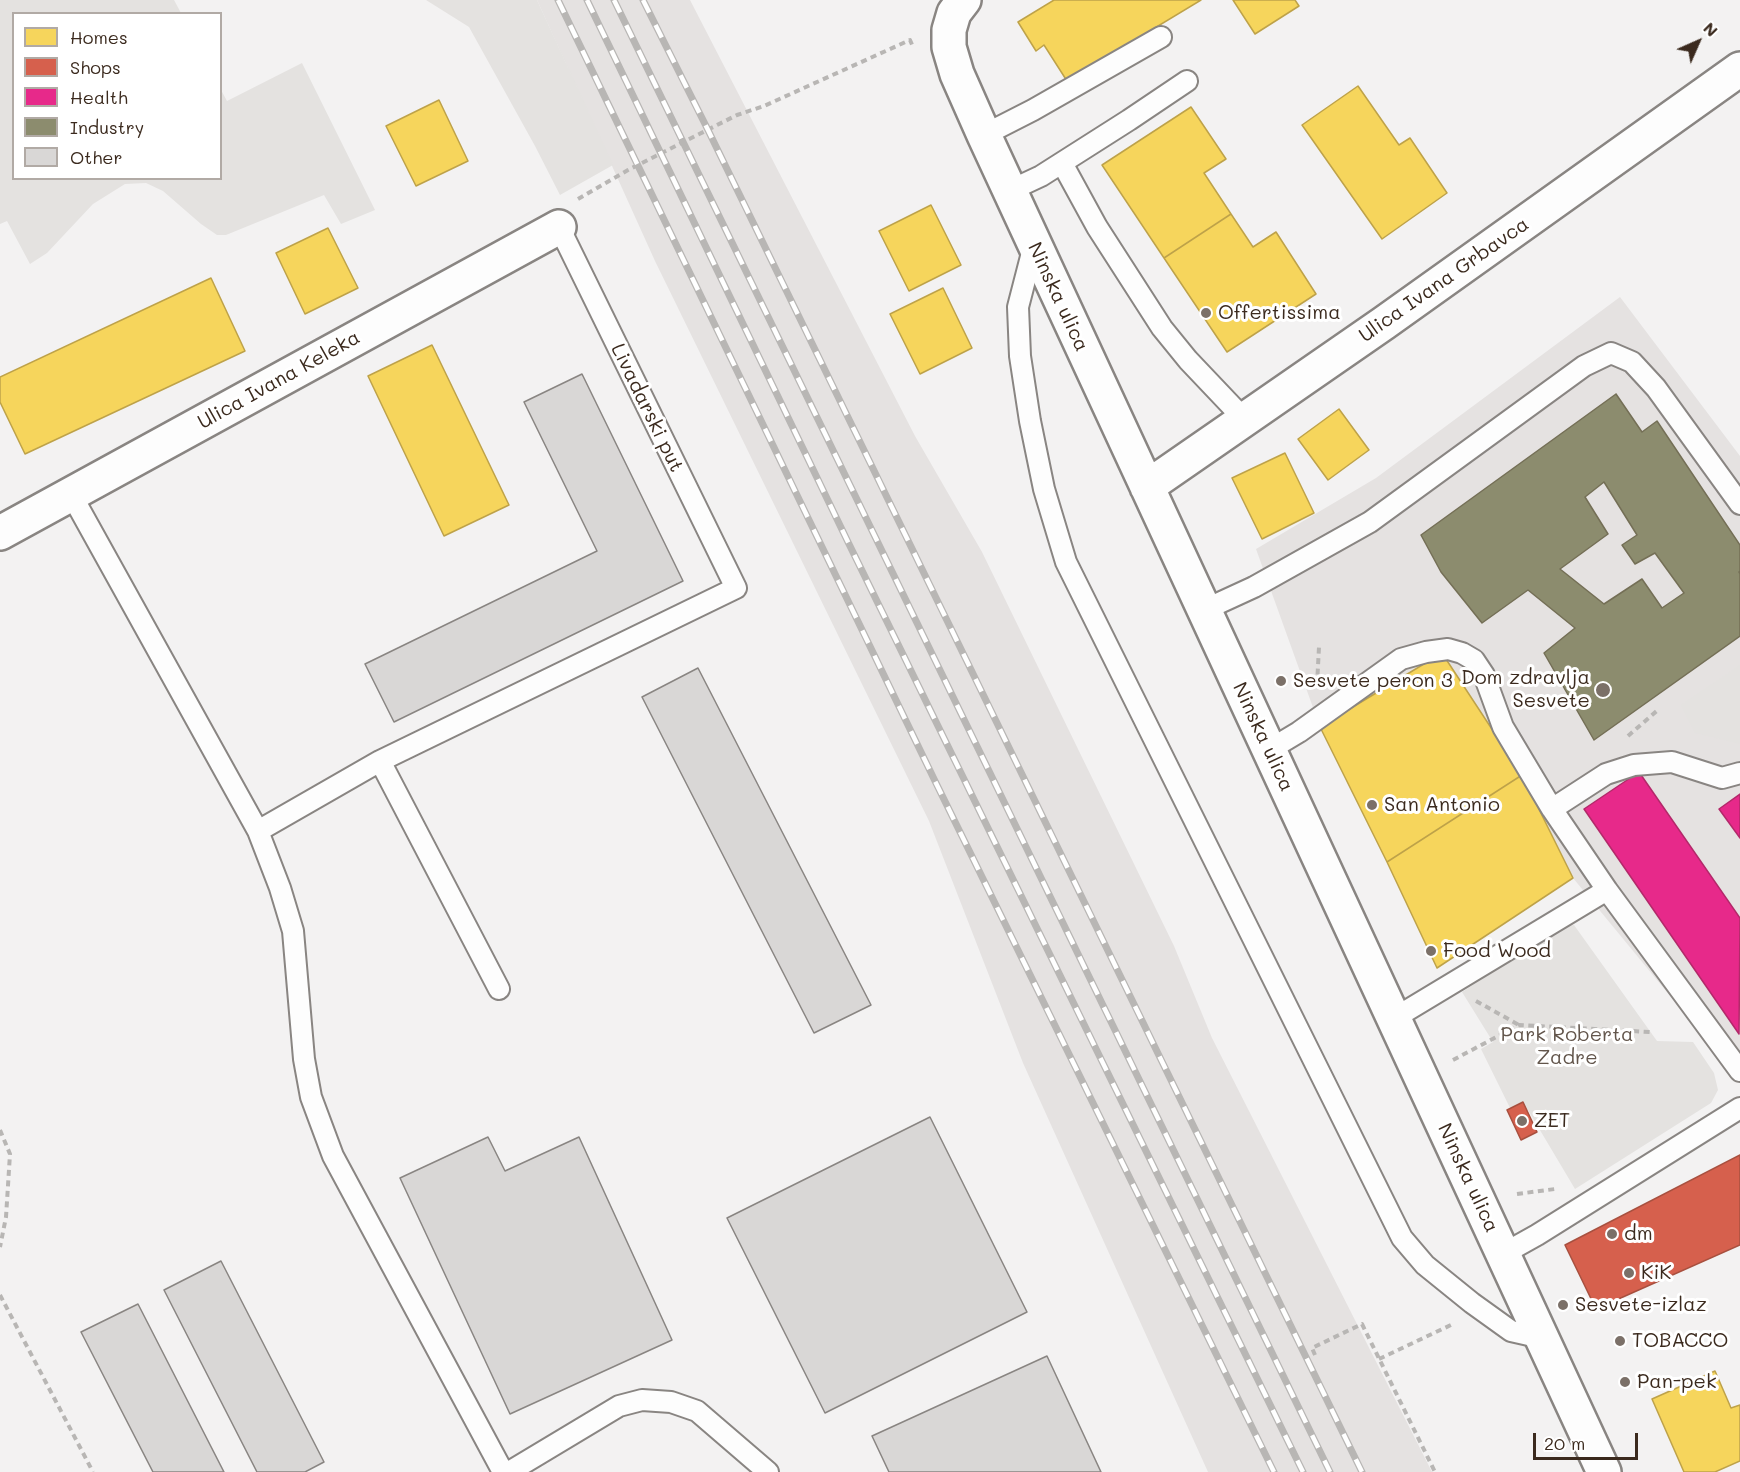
<!DOCTYPE html>
<style>
body{margin:0}
#map{position:relative;width:1740px;height:1472px;overflow:hidden;background:#f3f2f2;font-family:Mali,sans-serif}
canvas{display:block}
.legend{position:absolute;left:12px;top:12px;width:210px;height:168px;box-sizing:border-box;background:#fff;border:2px solid #b1aaa5;margin:0;padding:8px 10px;list-style:none;font-size:18px;color:#3b2a1e}
.legend li{display:flex;align-items:center;gap:12px;height:30px}
.legend b{width:30px;border:2px solid #b1aaa5}
.north{position:absolute;left:1668px;top:12px;width:60px;height:60px;-webkit-text-stroke:4px #fff;paint-order:stroke;rotate:45deg;font-size:16px;font-weight:700;line-height:24px;text-align:center;color:#3b2a1e}
.north::after{content:'';display:block;margin:auto;width:21px;height:27px;background:#3b2a1e;clip-path:polygon(50% 0,100% 100%,50% 72%,0 100%)}
.scale{position:absolute;left:1533px;top:1433px;width:105px;height:27px;box-sizing:border-box;border:3px solid #3b2a1e;border-top:0;padding-left:8px;font-size:18px;line-height:21px;white-space:nowrap;color:#3b2a1e;-webkit-text-stroke:4px #fff;paint-order:stroke}
</style>
<div id="map">
<canvas width="1740" height="1472"></canvas>
<ul class="legend">
<li><b style="height:16px;background:#f6d55c"></b>Homes</li>
<li><b style="height:16px;background:#d6604d"></b>Shops</li>
<li><b style="height:16px;background:#e7298a"></b>Health</li>
<li><b style="height:16px;background:#8c8c6e"></b>Industry</li>
<li><b style="height:16px;background:#d9d7d6"></b>Other</li>
</ul>
<div class="north">N</div>
<div class="scale">20 m</div>
</div>
<script>
const ctx = document.querySelector('canvas').getContext('2d');
ctx.lineJoin = 'round';
function fillPath(path, color) {
  ctx.fillStyle = color;
  ctx.fill(path, 'evenodd');
}
function poly(rows) {
  const path = new Path2D();
  for (const r of rows) {
    path.moveTo(r[0], r[1]);
    for (let i = 2; i < r.length; i += 2) path.lineTo(r[i], r[i + 1]);
  }
  return path;
}
function strokePath(path, color, width, dash) {
  ctx.strokeStyle = color;
  ctx.lineWidth = width;
  ctx.lineCap = dash ? 'butt' : 'round';
  ctx.setLineDash(dash || []);
  ctx.stroke(path);
}
function label(font, color, halo, rows, align = 'center') {
  ctx.font = font + ' Mali,sans-serif';
  ctx.lineWidth = 6;
  ctx.setLineDash([]);
  ctx.textBaseline = 'middle';
  ctx.strokeStyle = halo;
  ctx.fillStyle = color;
  for (const [text, x, y, turn = 0] of rows) {
    ctx.save();
    ctx.translate(x, y);
    ctx.rotate((+turn || 0) * Math.PI / 180);
    ctx.textAlign = isNaN(turn) ? turn : align;
    if (halo) ctx.strokeText(text, 0, 0);
    ctx.fillText(text, 0, 0);
    ctx.restore();
  }
}
const built = poly([
 [537,0,690,0,915,436,982,552,1174,946,1212,1038,1432,1472,1208,1472,1023,1063,929,821,655,261],
 [1620,297,1740,456,1740,1062,1731,1070,1573,878,1522,774,1442,653,1320,727,1256,549,1376,478]
]);
const green = poly([
 [0,0,174,0,181,13,14,14,14,178,220,178,221,90,227,101,302,63,375,210,341,224,324,195,226,235,217,235,201,224,163,191,146,183,125,184,93,204,47,253,30,264,7,221,0,224],
 [426,0,537,0,613,165,560,195,535,146,469,27],
 [1740,665,1740,744,1695,733,1681,705],
 [1574,925,1657,1041,1693,1042,1714,1073,1718,1090,1711,1103,1575,1189,1528,1110,1514,1116,1481,1049,1493,1042,1462,992,1564,926]
]);
const homes = poly([
 [1054,0,1201,0,1067,81,1044,45,1036,51,1018,22,1054,0],
 [1233,0,1295,0,1299,6,1255,34,1233,0],
 [1358,86,1399,145,1410,138,1447,193,1382,239,1302,125,1358,86],
 [439,100,468,161,416,186,386,126,439,100],
 [1191,107,1226,159,1204,173,1231,214,1164,258,1102,165,1191,107],
 [931,205,961,265,909,291,879,231,931,205],
 [1231,214,1253,247,1276,232,1316,294,1227,352,1164,258,1231,214],
 [328,228,358,288,305,314,276,253,328,228],
 [211,278,245,351,25,454,0,402,0,377,211,278],
 [943,288,972,348,920,374,890,314,943,288],
 [432,345,509,505,444,536,368,376,432,345],
 [1339,409,1369,450,1328,480,1298,439,1339,409],
 [1285,453,1314,513,1262,539,1232,478,1285,453],
 [1442,653,1522,775,1387,862,1320,727,1442,653],
 [1522,775,1573,878,1437,968,1387,862,1522,775],
 [1715,1371,1731,1408,1740,1405,1740,1461,1715,1472,1684,1472,1652,1399,1715,1371]
]);
const shops = poly([
 [1523,1102,1537,1132,1521,1140,1507,1110,1523,1102],
 [1740,1155,1740,1245,1596,1309,1565,1245,1740,1155]
]);
const health = poly([
 [1639,772,1740,918,1739,1034,1584,809,1639,772],
 [1740,794,1740,838,1719,809,1740,794]
]);
const industry = poly([
 [1616,394,1642,432,1657,421,1740,545,1740,571,1739,572,1740,574,1740,636,1594,740,1544,653,1575,628,1528,590,1482,623,1441,572,1421,535,1616,394],
 [1604,482,1637,535,1622,545,1635,564,1655,553,1684,593,1662,608,1642,579,1604,604,1560,569,1608,534,1585,497,1604,482]
]);
const building = poly([
 [582,374,683,581,394,722,365,664,597,551,524,402,582,374],
 [698,668,871,1005,814,1033,642,697,698,668],
 [930,1117,1027,1312,825,1413,727,1218,930,1117],
 [488,1137,505,1171,579,1137,672,1340,510,1414,400,1178,488,1137],
 [221,1261,324,1462,305,1472,257,1472,164,1290,221,1261],
 [138,1304,224,1472,153,1472,81,1332,138,1304],
 [1047,1356,1101,1472,889,1472,872,1436,1047,1356]
]);
const path = poly([
 [578,199,628,170,737,115,764,106,910,40,913,47],
 [1317,685,1319,647],
 [1628,736,1659,709],
 [1476,1001,1519,1025],
 [1453,1060,1519,1025,1650,1032],
 [0,1130,10,1154,6,1217,0,1247],
 [1517,1194,1555,1189],
 [0,1295,93,1472],
 [1315,1355,1312,1348,1362,1324,1435,1472],
 [1379,1359,1453,1324]
]);
const lane = poly([
 [984,135,1033,110,1161,37],
 [1062,163,1097,227,1162,328,1188,360,1244,419],
 [1009,191,1041,176,1129,120,1187,81],
 [1034,245,1018,307,1020,356,1030,421,1044,489,1066,562,1402,1238,1425,1265,1472,1303,1511,1331,1542,1338],
 [71,494,258,831,380,761,736,588,559,227],
 [1204,610,1254,587,1370,522,1584,366,1611,353,1632,362,1656,388,1740,504],
 [1269,750,1299,732,1401,659,1426,652,1448,649,1462,653,1474,660,1484,675,1503,727,1552,809,1607,890],
 [380,761,499,989],
 [1552,809,1606,774,1634,765,1672,762,1722,778,1740,773],
 [258,831,280,888,293,931,304,1059,311,1097,333,1156,503,1472],
 [1393,1019,1607,890,1740,1071],
 [1503,1254,1537,1235,1740,1108],
 [509,1472,619,1406,642,1400,671,1402,697,1411,768,1472]
]);
const street = poly([
 [964,0,954,13,949,30,949,47,957,74,984,135,1604,1472],
 [1147,487,1384,323,1740,69],
 [0,533,559,227]
]);
const rail = poly([
 [558,0,935,781,1274,1472],
 [587,0,848,542,1303,1472],
 [614,0,1330,1472],
 [643,0,708,130,1362,1472]
]);
const markers = [
 [1206,313,6,"#7b7068"],
 [1281,681,6,"#7b7068"],
 [1603,690,8,"#7b7068"],
 [1372,805,6,"#7b7068"],
 [1431,951,6,"#7b7068"],
 [1522,1121,6,"#7b7068"],
 [1612,1234,6,"#7b7068"],
 [1629,1273,6,"#7b7068"],
 [1563,1305,6,"#7b7068"],
 [1620,1341,6,"#7b7068"],
 [1625,1382,6,"#7b7068"]
];
const streetNames = [
 ["Ulica Ivana Grbavca",1444,280,-35],
 ["Ninska ulica",1058,297,65],
 ["Ulica Ivana Keleka",279,380,-29],
 ["Livadarski put",647,408,64],
 ["Ninska ulica",1263,737,65],
 ["Ninska ulica",1468,1178,65]
];
const poiNames = [
 ["Offertissima",1218,313],
 ["Dom zdravlja",1590,678,"right"],
 ["Sesvete",1590,701,"right"],
 ["Sesvete peron 3",1293,681],
 ["San Antonio",1384,805],
 ["Food Wood",1443,951],
 ["ZET",1534,1121],
 ["dm",1624,1234],
 ["KiK",1641,1273],
 ["Sesvete-izlaz",1575,1305],
 ["TOBACCO",1632,1341],
 ["Pan-pek",1637,1382]
];
const parkNames = [
 ["Park Roberta",1567,1035],
 ["Zadre",1567,1058]
];
fillPath(built, '#e5e2e1');
fillPath(green, '#e4e2e0');
fillPath(homes, '#f6d55c');
strokePath(homes, '#bea249', 1.5);
fillPath(shops, '#d6604d');
strokePath(shops, '#a8503f', 1.5);
fillPath(health, '#e7298a');
strokePath(health, '#b3296a', 1.5);
fillPath(industry, '#8c8c6e');
strokePath(industry, '#746f56', 1.5);
fillPath(building, '#d9d7d6');
strokePath(building, '#898582', 1.5);
strokePath(lane, '#898582', 24);
strokePath(street, '#898582', 38);
strokePath(path, '#b8b6b4', 4, [6, 4.5]);
strokePath(lane, '#fdfdfd', 20);
strokePath(street, '#fdfdfd', 33);
strokePath(rail, '#b8b6b4', 7);
strokePath(rail, '#fff', 4.5, [14]);
for (const [x, y, r, color] of markers) {
  const dot = new Path2D();
  dot.arc(x, y, r, 0, 2 * Math.PI);
  ctx.fillStyle = color;
  ctx.fill(dot);
  strokePath(dot, '#fff', 2);
}
label('20px', '#3b2a1e', '#fff', streetNames);
label('20px', '#3b2a1e', '#fff', poiNames, 'left');
label('20px', '#62554b', '#fff', parkNames);
</script>
